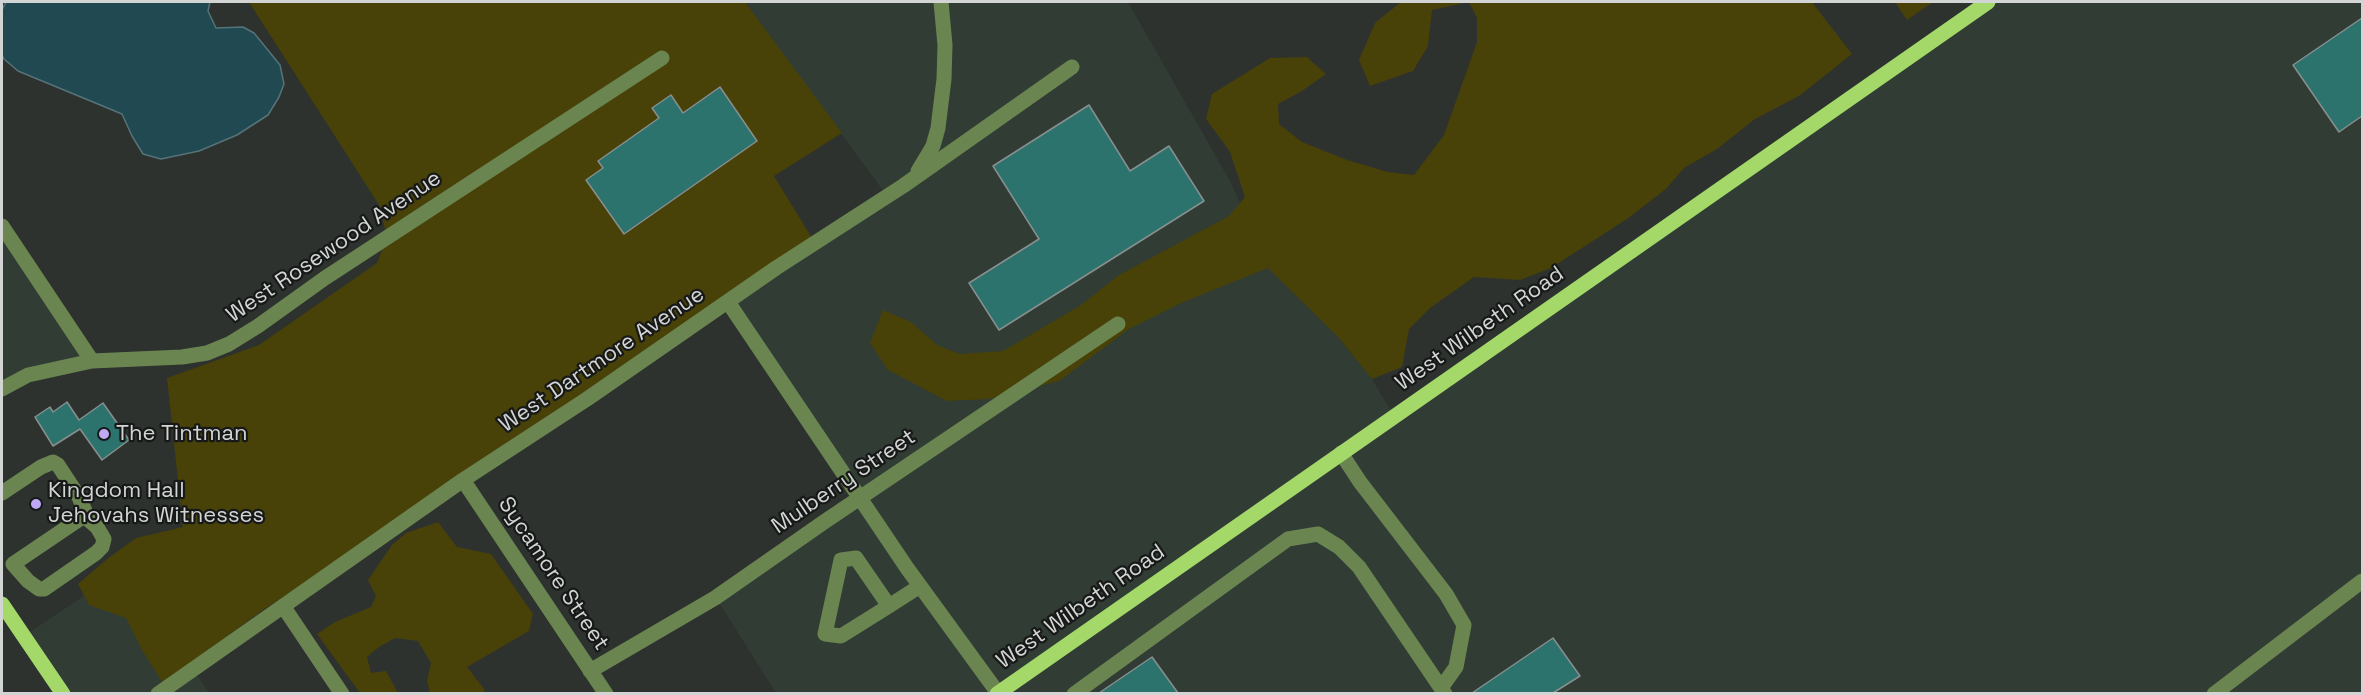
<!DOCTYPE html>
<style>
body{margin:0}
#map{position:relative;width:2364px;height:695px;overflow:hidden;background:#2d322f;font-family:"Space Grotesk",sans-serif}
canvas{display:block}
.frame{position:absolute;inset:0;border:3px solid #d2d5d3;pointer-events:none}
</style>
<div id="map">
<canvas width="2364" height="695"></canvas>
<div class="frame"></div>
</div>
<script>
const ctx = document.querySelector('canvas').getContext('2d');
ctx.lineJoin = 'round';
function fillPath(path, color) {
  ctx.fillStyle = color;
  ctx.fill(path, 'evenodd');
}
function poly(rows) {
  const path = new Path2D();
  for (const r of rows) {
    path.moveTo(r[0], r[1]);
    for (let i = 2; i < r.length; i += 2) path.lineTo(r[i], r[i + 1]);
  }
  return path;
}
function strokePath(path, color, width, dash) {
  ctx.strokeStyle = color;
  ctx.lineWidth = width;
  ctx.lineCap = dash ? 'butt' : 'round';
  ctx.setLineDash(dash || []);
  ctx.stroke(path);
}
function label(font, color, halo, rows, align = 'center') {
  ctx.font = font + ' "Space Grotesk",sans-serif';
  ctx.lineWidth = 4.5;
  ctx.setLineDash([]);
  ctx.textBaseline = 'middle';
  ctx.strokeStyle = halo;
  ctx.fillStyle = color;
  for (const [text, x, y, turn = 0] of rows) {
    ctx.save();
    ctx.translate(x, y);
    ctx.rotate((+turn || 0) * Math.PI / 180);
    ctx.textAlign = isNaN(turn) ? turn : align;
    if (halo) ctx.strokeText(text, 0, 0);
    ctx.fillText(text, 0, 0);
    ctx.restore();
  }
}
const built = poly([
 [745,2,1128,2,1230,181,1269,268,1338,337,1372,379,1394,416,997,693,776,693,716,598,859,498,728,302,887,196],
 [1988,2,2362,2,2362,693,1004,694],
 [2,226,92,361,2,389],
 [106,581,193,669,209,693,63,693,24,636]
]);
const green = poly([
 [249,2,745,2,842,133,774,176,815,243,526,439,263,610,163,683,142,650,126,618,89,605,78,584,107,559,136,538,183,527,167,378,259,345,377,263,387,237,379,205],
 [1401,2,1812,2,1852,54,1799,96,1755,119,1717,149,1684,168,1666,189,1627,219,1551,268,1520,280,1474,277,1430,308,1409,329,1402,367,1372,379,1338,337,1268,268,1181,303,1129,329,1059,381,989,399,947,401,888,370,870,343,883,310,911,322,937,345,960,354,1003,351,1081,305,1119,275,1229,216,1245,197,1230,152,1206,119,1212,94,1270,58,1307,57,1326,74,1302,91,1278,104,1279,124,1302,142,1347,160,1388,172,1414,175,1444,135,1477,42,1477,18,1469,2,1432,10,1428,46,1413,71,1370,86,1359,60,1375,23],
 [1895,2,1933,2,1907,20],
 [438,522,457,547,491,554,533,614,529,631,467,667,485,690,483,693,430,693,427,681,431,663,418,641,395,638,379,647,367,657,371,673,386,671,398,693,360,693,317,634,335,622,371,607,376,596,368,580,392,545,406,533]
]);
const water = poly([
 [6,2,210,2,208,11,216,28,243,27,254,33,280,65,284,84,279,97,268,115,237,135,199,151,161,159,143,154,132,136,122,114,18,71,4,59,2,55,2,10,6,2]
]);
const building = poly([
 [2362,18,2362,116,2339,132,2293,65,2362,18],
 [720,87,757,141,624,234,586,180,603,168,598,161,659,118,652,108,671,95,683,113,720,87],
 [1089,105,1130,171,1169,146,1204,201,999,330,969,283,1039,239,993,166,1089,105],
 [67,402,79,420,103,403,129,440,102,460,80,429,53,446,35,417,50,407,53,412,67,402],
 [1553,638,1580,676,1553,693,1472,693,1553,638],
 [1152,657,1178,693,1099,693,1152,657]
]);
const minor = poly([
 [918,171,933,146,938,128,944,79,945,45,941,2],
 [2,226,92,361],
 [728,302,907,568,998,693],
 [2,389,28,375,92,361,182,357,207,353,229,344,258,326,325,278,662,58],
 [1341,453,1360,482,1446,594,1464,625,1456,667,1441,688],
 [463,480,606,694],
 [2,493,41,467,53,462,58,465,79,497,85,511,84,516,97,527,104,539,102,547,96,553,44,589,39,589,28,581,13,564,84,516],
 [283,606,342,694],
 [889,606,856,558,841,560,825,634,841,636,889,606,920,586],
 [590,671,715,598,824,522,1118,324],
 [158,694,463,480,587,399,776,268,903,186,1072,67],
 [1074,694,1288,539,1318,534,1339,547,1359,567,1445,694],
 [2214,694,2362,581]
]);
const major = poly([
 [2,604,63,694],
 [997,694,1988,2]
]);
const markers = [
 [104,434,6,"#bfa9f4"],
 [36,504,6,"#bfa9f4"]
];
const streetNames = [
 ["West Rosewood Avenue",334,247,-34],
 ["West Wilbeth Road",1480,329,-35],
 ["West Dartmore Avenue",602,360,-34],
 ["Mulberry Street",844,482,-34],
 ["Sycamore Street",553,574,56],
 ["West Wilbeth Road",1081,607,-35]
];
const poiNames = [
 ["The Tintman",116,434],
 ["Kingdom Hall",48,491],
 ["Jehovahs Witnesses",48,516]
];
fillPath(built, '#313c35');
fillPath(green, '#484108');
fillPath(water, '#214952');
strokePath(water, '#567379', 1.5);
fillPath(building, '#2b736c');
strokePath(building, '#888f8e', 1.5);
strokePath(minor, '#6b8551', 15);
strokePath(major, '#a4d969', 15);
for (const [x, y, r, color] of markers) {
  const dot = new Path2D();
  dot.arc(x, y, r, 0, 2 * Math.PI);
  ctx.fillStyle = color;
  ctx.fill(dot);
  strokePath(dot, '#171918', 2);
}
label('22px', '#d2d5d3', '#171918', streetNames);
label('22px', '#d2d5d3', '#171918', poiNames, 'left');
</script>
